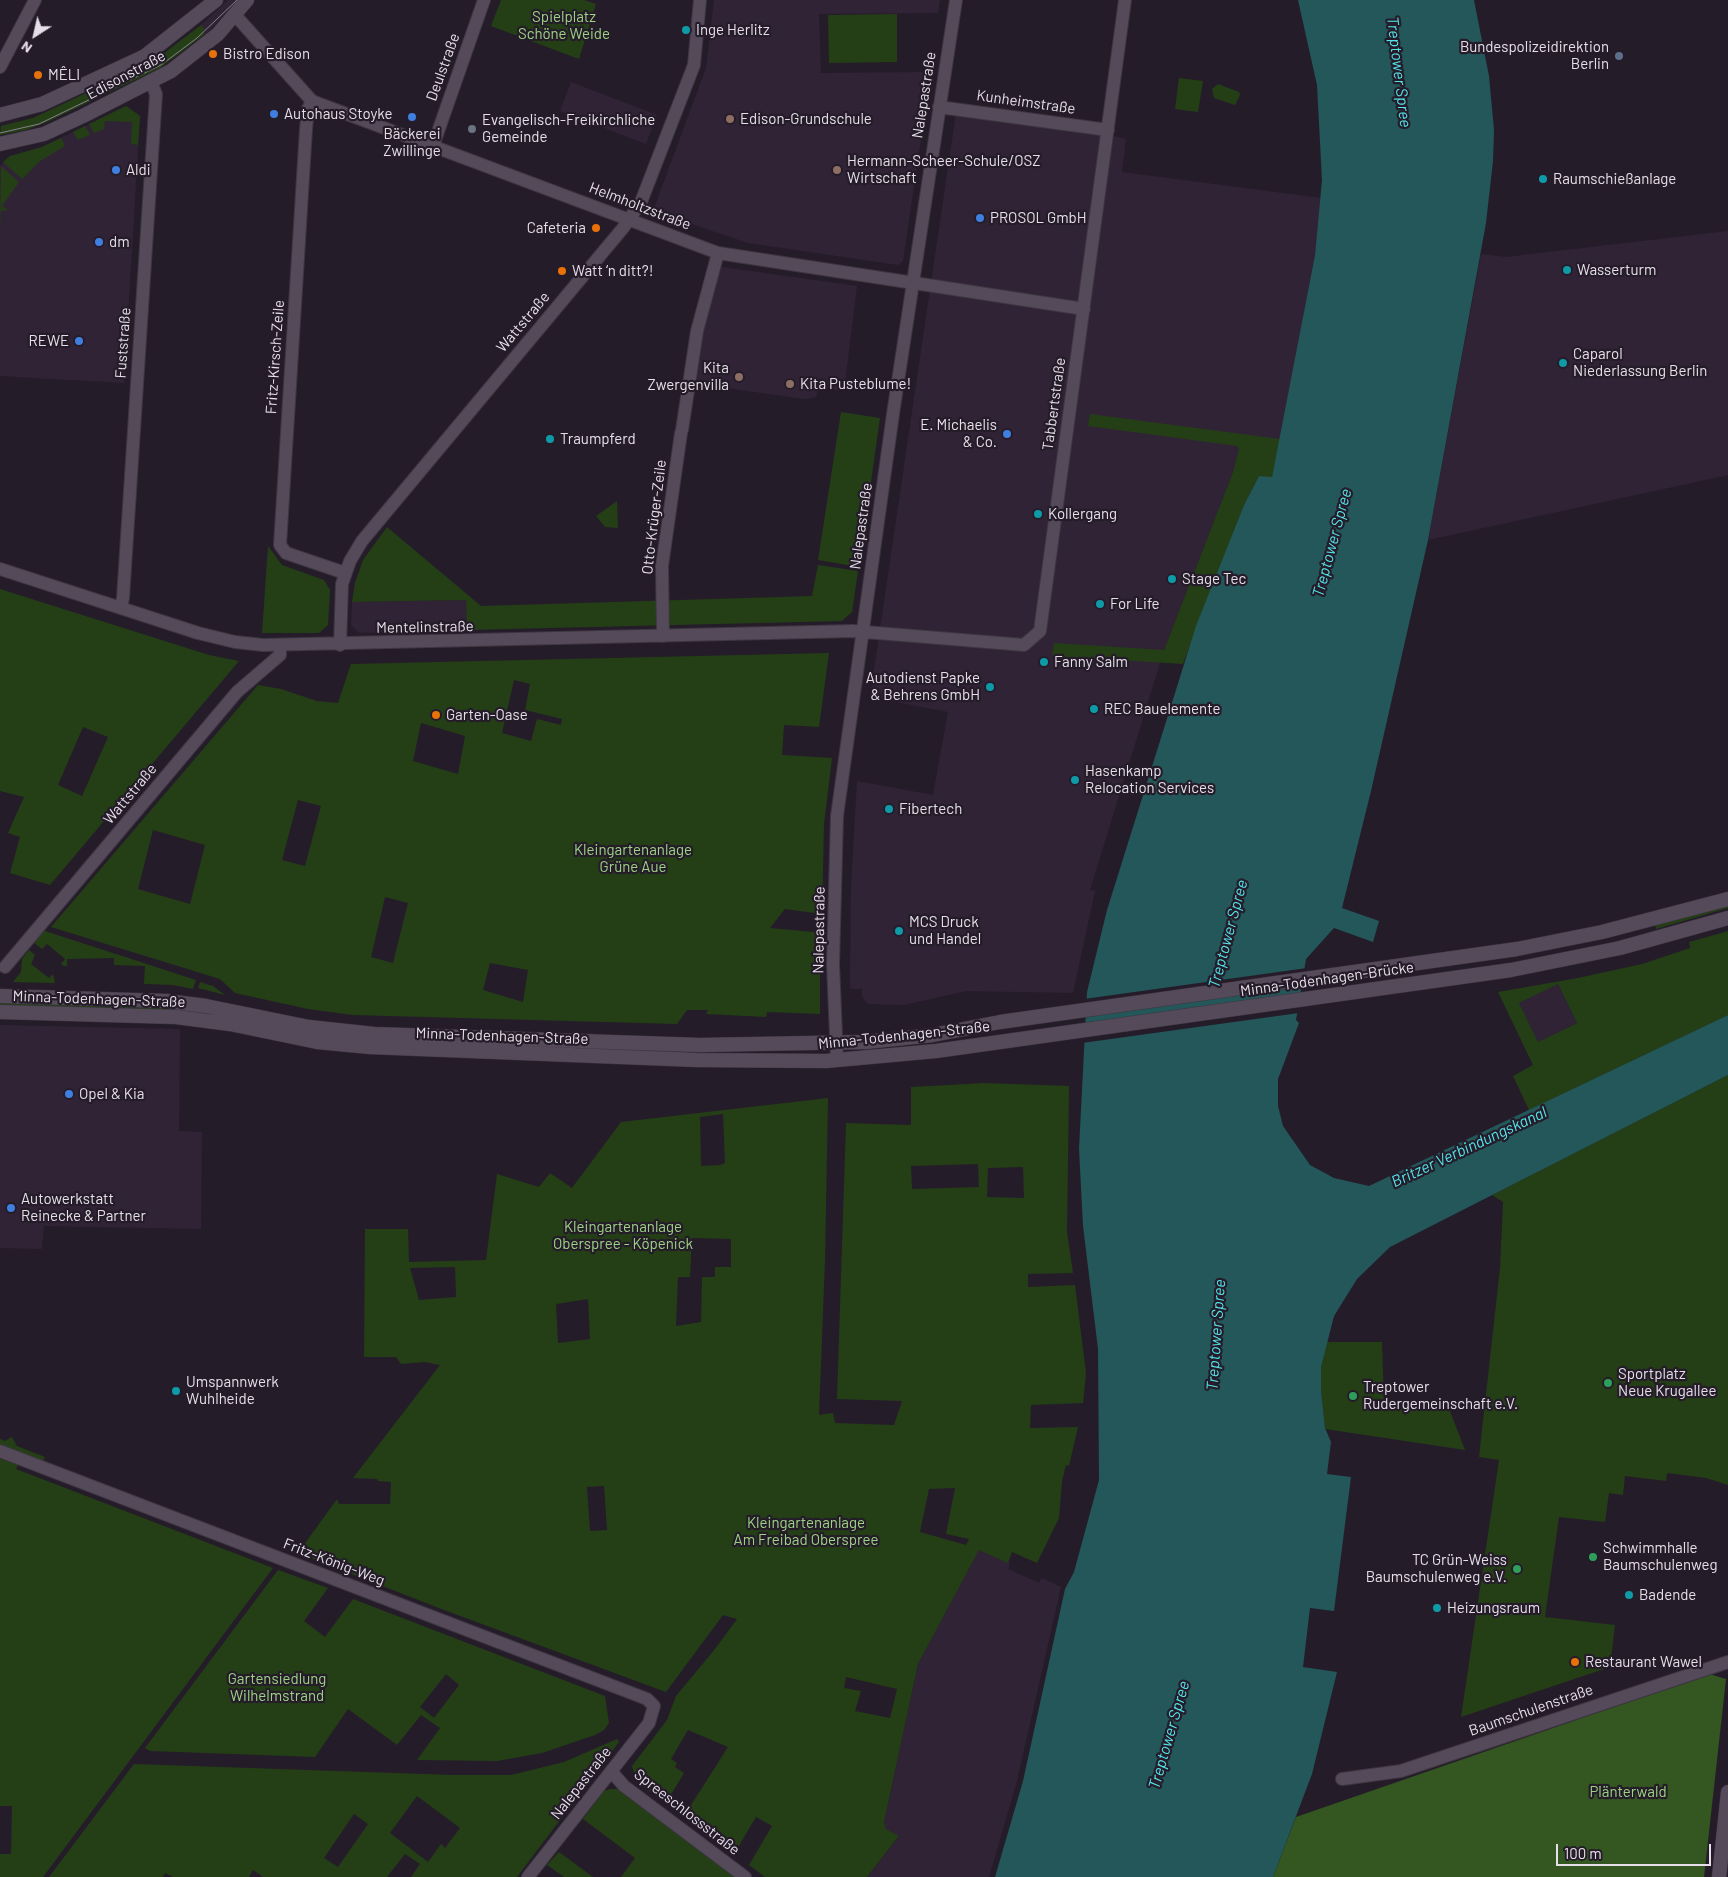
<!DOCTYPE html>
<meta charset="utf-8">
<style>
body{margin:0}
#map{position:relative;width:1728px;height:1877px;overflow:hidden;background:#251c2a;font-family:Barlow,sans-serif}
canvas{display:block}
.north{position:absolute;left:10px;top:10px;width:50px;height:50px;-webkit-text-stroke:4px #251c2a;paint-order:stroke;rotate:215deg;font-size:14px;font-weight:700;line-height:20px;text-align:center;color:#e6dfe9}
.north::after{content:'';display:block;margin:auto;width:18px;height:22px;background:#e6dfe9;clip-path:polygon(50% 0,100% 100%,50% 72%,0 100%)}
.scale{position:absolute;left:1556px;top:1844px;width:155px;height:22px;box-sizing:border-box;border:2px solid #e6dfe9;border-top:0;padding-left:6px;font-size:15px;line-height:18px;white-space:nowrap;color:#e6dfe9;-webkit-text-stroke:4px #251c2a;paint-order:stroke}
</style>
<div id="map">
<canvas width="1728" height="1877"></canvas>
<div class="north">N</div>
<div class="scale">100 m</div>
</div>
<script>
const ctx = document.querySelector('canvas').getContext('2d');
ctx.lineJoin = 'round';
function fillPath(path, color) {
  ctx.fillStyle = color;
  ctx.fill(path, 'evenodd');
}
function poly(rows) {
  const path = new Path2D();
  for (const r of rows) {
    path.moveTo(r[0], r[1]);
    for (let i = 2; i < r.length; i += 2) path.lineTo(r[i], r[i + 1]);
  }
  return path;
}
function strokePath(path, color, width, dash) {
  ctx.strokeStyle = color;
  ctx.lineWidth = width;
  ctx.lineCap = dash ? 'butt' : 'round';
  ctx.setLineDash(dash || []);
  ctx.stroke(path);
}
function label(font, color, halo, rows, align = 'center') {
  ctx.font = font + ' Barlow,sans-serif';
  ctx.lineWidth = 4.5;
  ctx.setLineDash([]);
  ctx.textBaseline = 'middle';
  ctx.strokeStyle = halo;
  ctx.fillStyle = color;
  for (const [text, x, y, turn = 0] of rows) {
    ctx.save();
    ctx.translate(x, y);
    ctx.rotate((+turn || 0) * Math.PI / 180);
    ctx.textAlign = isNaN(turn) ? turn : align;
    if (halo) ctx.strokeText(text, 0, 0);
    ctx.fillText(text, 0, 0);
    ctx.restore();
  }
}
const built = poly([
 [228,0,242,0,205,34,201,25],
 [714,0,940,0,938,13,819,14,821,73,931,72,903,261,898,265,748,243,653,211,706,68],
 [571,82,657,115,646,144,560,111],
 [126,106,140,116,124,383,0,376,0,166,10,156,42,147],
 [956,113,1095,132,1126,139,1122,172,1321,198,1315,255,1280,439,1239,450,1233,472,1164,650,1090,890,1095,891,1073,993,966,991,904,1005,868,1004,862,996,862,989,850,989,851,887,857,781,933,795,948,712,870,697],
 [1728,231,1728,475,1428,540,1481,254,1506,257],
 [722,267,857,286,844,391,818,388,816,397,804,399,719,387,694,380,702,327,718,269],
 [466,600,467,630,359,633,351,625,352,602],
 [1558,984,1577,1023,1538,1042,1518,1003],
 [0,1025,180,1029,179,1131,202,1132,201,1229,44,1226,42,1249,0,1248],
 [979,1550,1010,1563,1008,1569,1039,1583,1042,1578,1061,1587,1017,1781,989,1877,867,1877,899,1837,886,1829,884,1822,918,1664]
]);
const green = poly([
 [501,0,584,0,596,4,579,59,491,26],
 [897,14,897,62,829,63,828,15],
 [201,25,205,29,203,31,205,34,160,68,47,122,26,130,0,135,1,126,33,118,154,61],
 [1179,78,1203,81,1198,112,1175,109],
 [1218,84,1239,92,1240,95,1235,105,1214,98,1212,89],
 [126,106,140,116,138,145,131,144,132,122,105,121,104,129,94,133,89,124],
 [85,126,90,135,78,140,73,132],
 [61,138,65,146,40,161,22,179,3,162,10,156,42,147],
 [1,166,19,182,2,206,8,210,1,211,0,229],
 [841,412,880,418,859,567,818,560],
 [1090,414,1280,439,1272,478,1259,476,1244,505,1183,664,1052,656,1054,643,1164,650,1233,472,1239,449,1237,446,1088,426],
 [617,501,618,528,605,527,596,516],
 [387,527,481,606,812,596,818,565,858,571,852,612,842,621,467,630,466,600,352,602,355,583,363,560],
 [268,546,282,565,324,580,330,590,328,625,319,633,262,633],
 [0,589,209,655,239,661,50,885,10,873,20,837,8,833,24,797,0,791],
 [83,727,108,737,82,796,58,785],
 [829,653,819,727,784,725,782,755,832,758,824,824,822,914,785,909,770,928,824,933,820,961,820,1014,767,1012,766,1017,706,1014,708,1010,687,1010,677,1024,353,1015,308,1009,235,993,220,979,51,927,258,685,281,689,317,701,338,703,351,664],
 [514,680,530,684,525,710,562,719,561,725,537,719,531,741,502,733],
 [421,723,465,736,458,774,413,761],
 [298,800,321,806,305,866,282,860],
 [153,830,205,845,190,904,138,889],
 [385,897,408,903,393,963,371,957],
 [490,963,528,970,523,1002,483,990],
 [1728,903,1728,908,1656,929,1655,924],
 [42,930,196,980,193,989,173,985,144,984,145,966,114,965,114,958,67,959,67,966,64,966,61,964,65,959,47,944,42,949,32,941],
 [1728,931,1728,1015,1529,1110,1513,1076,1533,1065,1498,992,1578,978,1642,964,1690,948,1689,942],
 [1558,984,1577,1023,1538,1042,1519,1003],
 [29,950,35,955,31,964,49,978,53,974,55,983,13,982,21,972,22,959],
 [200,982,213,986,225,995,198,988],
 [0,1003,174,1008,200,1011,200,1014,0,1008],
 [1728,1075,1728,1485,1706,1478,1667,1473,1666,1481,1625,1476,1623,1495,1609,1493,1605,1522,1559,1517,1545,1617,1615,1625,1610,1667,1461,1717,1499,1460,1479,1457,1500,1268,1503,1202,1492,1195],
 [985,1083,1069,1086,1067,1232,1073,1273,1028,1274,1028,1287,1075,1285,1086,1373,1083,1403,1031,1405,1030,1428,1078,1427,1069,1466,1066,1465,1062,1481,1059,1518,1037,1563,1012,1552,1008,1563,979,1550,918,1664,884,1822,886,1829,899,1836,867,1877,765,1877,749,1865,772,1826,756,1817,734,1854,684,1816,728,1747,688,1730,671,1759,677,1763,675,1767,684,1773,666,1803,637,1782,632,1766,667,1720,676,1696,715,1649,737,1619,723,1615,666,1692,444,1610,298,1553,337,1499,339,1504,390,1504,391,1482,378,1481,377,1479,353,1478,440,1365,425,1362,401,1364,396,1357,364,1357,365,1229,408,1229,409,1262,486,1260,497,1174,539,1187,550,1173,572,1188,621,1122,828,1098,825,1260,819,1415,833,1413,835,1423,894,1425,902,1401,837,1399,846,1123,911,1125,911,1087],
 [723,1114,725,1163,720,1165,701,1166,700,1117],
 [978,1164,979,1187,912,1189,911,1166],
 [1023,1167,1024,1198,987,1197,988,1168],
 [692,1238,731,1239,731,1267,715,1267,715,1277,702,1277,701,1322,676,1326,678,1277,690,1277],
 [455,1267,456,1297,419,1300,410,1268],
 [588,1299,590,1339,558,1343,556,1304],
 [604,1486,607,1530,590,1531,587,1487],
 [955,1488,946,1534,969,1539,966,1545,920,1532,929,1489],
 [846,1677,897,1689,890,1718,855,1711,861,1691,844,1688],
 [1326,1342,1382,1342,1384,1405,1448,1406,1465,1450,1325,1429,1321,1390,1321,1367],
 [12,1437,17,1446,45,1457,42,1462,0,1445,0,1439,5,1441],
 [0,1457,19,1463,16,1469,273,1568,43,1877,0,1877,0,1854,11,1854,12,1806,0,1806],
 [278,1570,328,1588,304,1621,325,1637,353,1599,605,1696,609,1723,604,1730,595,1735,542,1753,497,1761,417,1760,440,1728,421,1715,397,1745,348,1709,315,1757,150,1751,145,1748],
 [446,1674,459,1685,434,1718,420,1707],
 [617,1739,619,1742,517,1877,411,1877,420,1864,405,1854,387,1877,263,1877,253,1870,249,1877,173,1877,165,1873,163,1877,49,1877,134,1764,453,1775,511,1775,564,1762],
 [417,1796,460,1828,445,1848,441,1844,428,1862,390,1833],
 [354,1814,368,1824,338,1867,324,1858],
 [610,1789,617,1789,735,1877,621,1877,635,1858,583,1819,604,1791],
 [559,1852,593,1877,564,1877,547,1865]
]);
const forest = poly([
 [1709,1674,1726,1679,1704,1877,1273,1877,1296,1817]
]);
const water = poly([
 [1298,0,1474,0,1489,76,1494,130,1493,161,1486,223,1428,540,1371,791,1342,908,1379,921,1373,942,1334,928,1306,959,1296,1020,1299,1023,1278,1079,1278,1106,1283,1126,1310,1165,1334,1178,1369,1186,1728,1015,1728,1075,1390,1247,1357,1279,1334,1316,1321,1367,1321,1390,1325,1428,1331,1442,1327,1474,1351,1477,1334,1611,1310,1608,1303,1667,1337,1672,1312,1774,1273,1877,995,1877,1023,1781,1065,1589,1074,1572,1099,1480,1098,1349,1083,1226,1079,1149,1087,992,1107,910,1196,626,1244,505,1259,476,1272,477,1315,255,1322,180,1317,85]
]);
const pier = poly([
 [1307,968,1304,985,1083,1016,1084,999],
 [1302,994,1299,1013,1082,1043,1083,1024]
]);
const minor = poly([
 [235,15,312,101,718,253,1084,309],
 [0,67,35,0],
 [312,101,308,109,306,129,280,545,286,553,345,573],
 [939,107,1108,130],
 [433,146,484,0],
 [682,430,697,331,718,253],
 [0,569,198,633,235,642,263,645,853,631,1024,645,1040,631,1125,0],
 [121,607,123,598,156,94,151,82],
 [663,636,662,566,681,433],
 [340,645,342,584,350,561,362,541,623,228,641,202,694,65,700,0],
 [5,967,237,692,280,655,280,646],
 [837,1059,833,964,837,816,893,414,956,0],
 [0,1451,647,1699,654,1706,649,1723,528,1877],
 [611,1771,624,1786,745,1877],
 [1342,1779,1401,1771,1728,1662]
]);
const tertiary = poly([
 [1719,1877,1728,1792]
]);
const secondary = poly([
 [0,115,42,104,145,56,216,0],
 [0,144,44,134,83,116,171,71,218,34,247,0],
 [0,996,167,1001,206,1006,309,1027,374,1034,700,1045,866,1042,933,1035,1000,1022,1517,949,1602,932,1728,899],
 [0,1012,176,1017,230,1024,317,1042,370,1047,696,1060,826,1061,936,1051,1511,970,1620,948,1728,918]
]);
const tram = poly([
 [0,133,39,124,161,65,197,38,237,0]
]);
const markers = [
 [686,30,5,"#0f9aa8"],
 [213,54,5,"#e8710a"],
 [1619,56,5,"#5c6f8a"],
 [38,75,5,"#e8710a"],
 [274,114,5,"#3f7fe0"],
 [412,117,5,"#3f7fe0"],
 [730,119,5,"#8d6e63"],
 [472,129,5,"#6b7280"],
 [116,170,5,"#3f7fe0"],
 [837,170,5,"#8d6e63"],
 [1543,179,5,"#0f9aa8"],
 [980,218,5,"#3f7fe0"],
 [596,228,5,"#e8710a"],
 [99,242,5,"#3f7fe0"],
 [1567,270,5,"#0f9aa8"],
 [562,271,5,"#e8710a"],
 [79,341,5,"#3f7fe0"],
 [1563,363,5,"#0f9aa8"],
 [739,377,5,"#8d6e63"],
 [790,384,5,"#8d6e63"],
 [1007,434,5,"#3f7fe0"],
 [550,439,5,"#0f9aa8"],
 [1038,514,5,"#0f9aa8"],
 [1172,579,5,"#0f9aa8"],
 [1100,604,5,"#0f9aa8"],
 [1044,662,5,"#0f9aa8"],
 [990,687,5,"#0f9aa8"],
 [1094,709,5,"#0f9aa8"],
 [436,715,5,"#e8710a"],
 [1075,780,5,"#0f9aa8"],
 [889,809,5,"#0f9aa8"],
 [899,931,5,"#0f9aa8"],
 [69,1094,5,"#3f7fe0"],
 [11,1208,5,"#3f7fe0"],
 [1608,1383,5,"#2e9e5b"],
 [176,1391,5,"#0f9aa8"],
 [1353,1396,5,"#2e9e5b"],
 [1593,1557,5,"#2e9e5b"],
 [1517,1569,5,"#2e9e5b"],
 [1629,1595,5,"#0f9aa8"],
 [1437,1608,5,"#0f9aa8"],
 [1575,1662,5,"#e8710a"]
];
const parkNames = [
 ["Spielplatz",564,17],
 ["Schöne Weide",564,34],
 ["Kleingartenanlage",633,850],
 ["Grüne Aue",633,867],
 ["Kleingartenanlage",623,1227],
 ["Oberspree - Köpenick",623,1244],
 ["Kleingartenanlage",806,1523],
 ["Am Freibad Oberspree",806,1540],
 ["Gartensiedlung",277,1679],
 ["Wilhelmstrand",277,1696],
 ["Plänterwald",1628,1792]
];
const poiNames = [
 ["Inge Herlitz",696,30],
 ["Bundespolizeidirektion",1609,47,"right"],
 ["Berlin",1609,64,"right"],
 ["Bistro Edison",223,54],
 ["MÊLI",48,75],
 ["Autohaus Stoyke",284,114],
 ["Edison-Grundschule",740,119],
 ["Evangelisch-Freikirchliche",482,120],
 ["Gemeinde",482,137],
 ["Bäckerei",412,134,"center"],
 ["Zwillinge",412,151,"center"],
 ["Hermann-Scheer-Schule/OSZ",847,161],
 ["Wirtschaft",847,178],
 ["Aldi",126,170],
 ["Raumschießanlage",1553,179],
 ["PROSOL GmbH",990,218],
 ["Cafeteria",586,228,"right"],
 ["dm",109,242],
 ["Wasserturm",1577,270],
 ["Watt ‘n ditt?!",572,271],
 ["REWE",69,341,"right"],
 ["Caparol",1573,354],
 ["Niederlassung Berlin",1573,371],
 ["Kita",729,368,"right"],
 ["Zwergenvilla",729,385,"right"],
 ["Kita Pusteblume!",800,384],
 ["E. Michaelis",997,425,"right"],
 ["& Co.",997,442,"right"],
 ["Traumpferd",560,439],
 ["Kollergang",1048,514],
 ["Stage Tec",1182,579],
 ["For Life",1110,604],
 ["Fanny Salm",1054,662],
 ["Autodienst Papke",980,678,"right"],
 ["& Behrens GmbH",980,695,"right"],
 ["REC Bauelemente",1104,709],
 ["Garten-Oase",446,715],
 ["Hasenkamp",1085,771],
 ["Relocation Services",1085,788],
 ["Fibertech",899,809],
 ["MCS Druck",909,922],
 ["und Handel",909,939],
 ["Opel & Kia",79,1094],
 ["Autowerkstatt",21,1199],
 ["Reinecke & Partner",21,1216],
 ["Sportplatz",1618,1374],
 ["Neue Krugallee",1618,1391],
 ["Umspannwerk",186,1382],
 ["Wuhlheide",186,1399],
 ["Treptower",1363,1387],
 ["Rudergemeinschaft e.V.",1363,1404],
 ["Schwimmhalle",1603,1548],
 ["Baumschulenweg",1603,1565],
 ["TC Grün-Weiss",1507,1560,"right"],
 ["Baumschulenweg e.V.",1507,1577,"right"],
 ["Badende",1639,1595],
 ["Heizungsraum",1447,1608],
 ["Restaurant Wawel",1585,1662]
];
const streetNames = [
 ["Deulstraße",443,67,-70],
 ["Edisonstraße",126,75,-28],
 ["Nalepastraße",924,95,-81],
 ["Kunheimstraße",1026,102,8],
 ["Helmholtzstraße",640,206,21],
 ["Wattstraße",523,322,-50],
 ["Fuststraße",123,343,-86],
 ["Fritz-Kirsch-Zeile",275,357,-86],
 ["Tabbertstraße",1054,404,-82],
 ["Otto-Krüger-Zeile",654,517,-83],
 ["Nalepastraße",861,526,-82],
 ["Mentelinstraße",425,627,-1],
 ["Wattstraße",130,794,-50],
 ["Nalepastraße",819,930,-89],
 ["Minna-Todenhagen-Brücke",1327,979,-8],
 ["Minna-Todenhagen-Straße",99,999,2],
 ["Minna-Todenhagen-Straße",904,1035,-6],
 ["Minna-Todenhagen-Straße",502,1036,2],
 ["Fritz-König-Weg",334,1562,21],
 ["Baumschulenstraße",1531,1710,-19],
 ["Nalepastraße",581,1783,-52],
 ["Spreeschlossstraße",687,1812,38]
];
const waterNames = [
 ["Treptower Spree",1399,72,83],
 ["Treptower Spree",1332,543,-75],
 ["Treptower Spree",1228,934,-75],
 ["Britzer Verbindungskanal",1469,1147,-25],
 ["Treptower Spree",1216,1335,-86],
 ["Treptower Spree",1169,1735,-74]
];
fillPath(built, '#302336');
fillPath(green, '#243f16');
fillPath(forest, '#345721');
fillPath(water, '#235759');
fillPath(pier, '#251c2a');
strokePath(minor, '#3e3641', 14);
strokePath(tertiary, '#3e3641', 15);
strokePath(secondary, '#3e3641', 15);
strokePath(minor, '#554a5a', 12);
strokePath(tertiary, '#554a5a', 14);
strokePath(secondary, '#554a5a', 14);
strokePath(tram, '#87808b', 1);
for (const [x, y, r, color] of markers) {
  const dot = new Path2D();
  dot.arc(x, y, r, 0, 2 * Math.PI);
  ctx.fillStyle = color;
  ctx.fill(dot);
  strokePath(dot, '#251c2a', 2);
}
label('15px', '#9dd383', '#251c2a', parkNames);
label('15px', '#e6dfe9', '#251c2a', poiNames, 'left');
label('15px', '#e6dfe9', '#251c2a', streetNames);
label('italic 16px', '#53e4ea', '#251c2a', waterNames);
</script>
